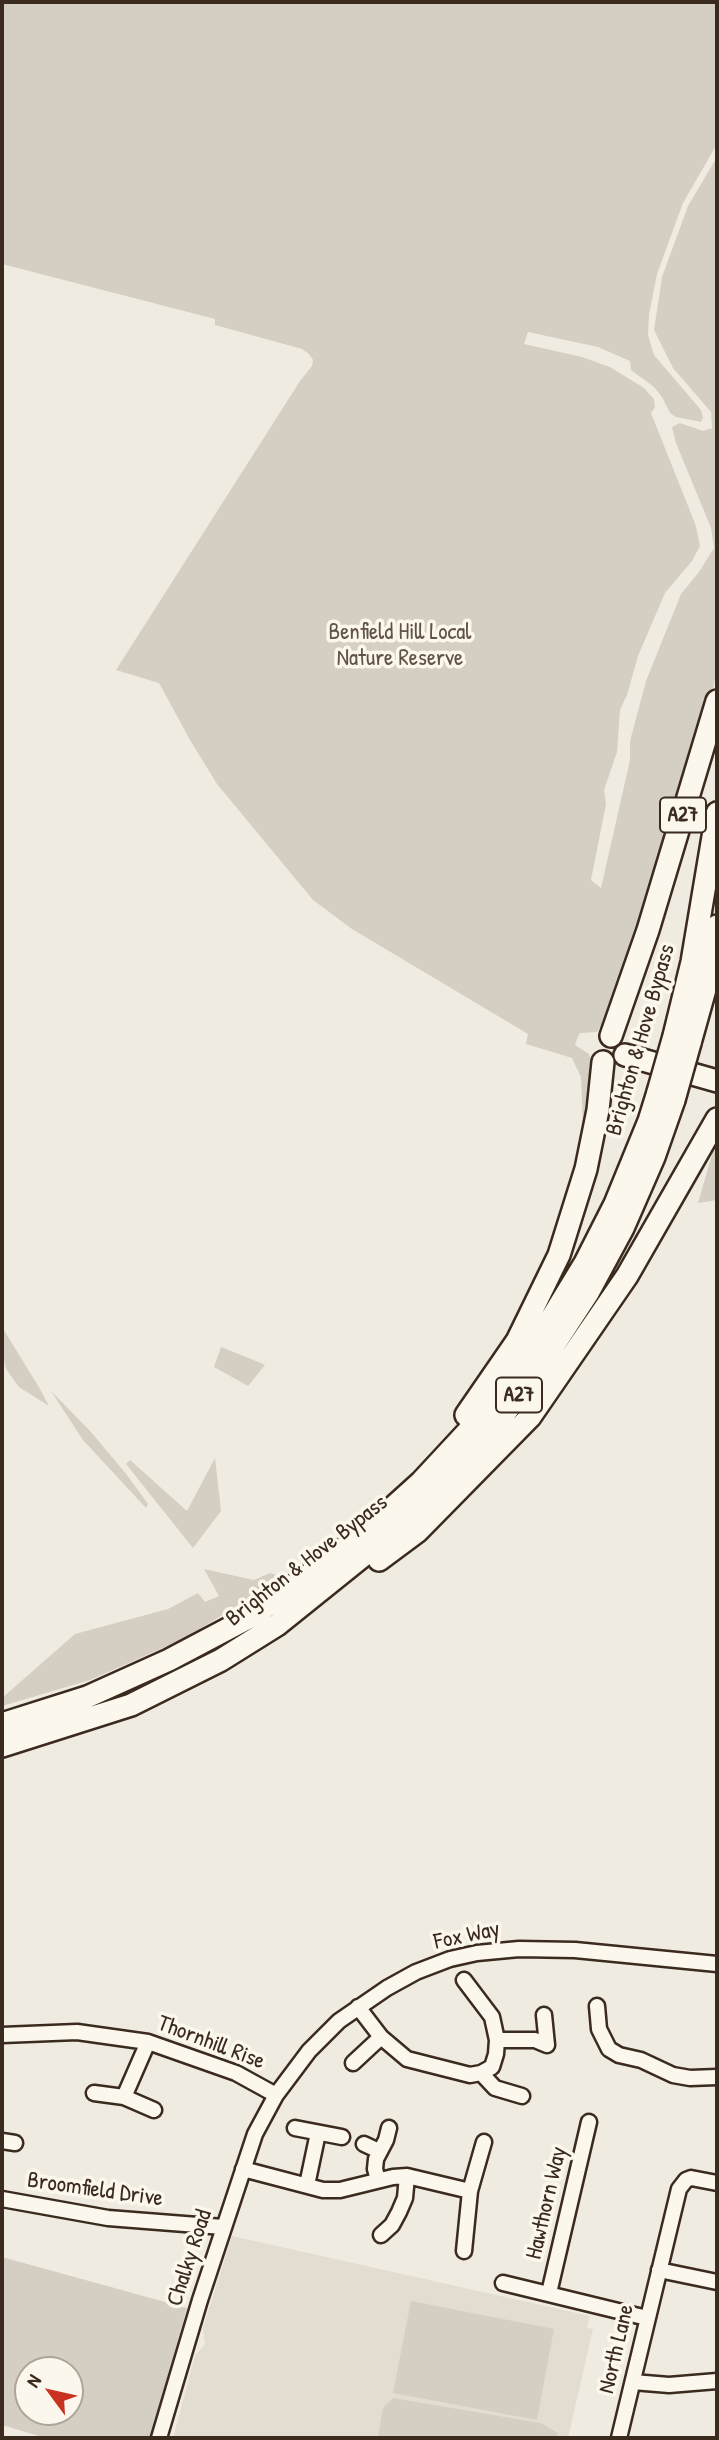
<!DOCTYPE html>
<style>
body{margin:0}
#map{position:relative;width:719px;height:2440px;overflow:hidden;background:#f0ebe0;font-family:"Patrick Hand",sans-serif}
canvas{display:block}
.frame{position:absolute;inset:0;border:4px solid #3b2a1e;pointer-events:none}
.north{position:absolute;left:14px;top:2356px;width:70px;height:70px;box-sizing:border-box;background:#fbf7ec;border:2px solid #aea59a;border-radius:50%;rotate:303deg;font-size:19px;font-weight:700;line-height:28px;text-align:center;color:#3b2a1e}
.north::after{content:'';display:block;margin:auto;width:24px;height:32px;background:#c8321e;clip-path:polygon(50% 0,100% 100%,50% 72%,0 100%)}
</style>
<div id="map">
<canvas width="719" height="2440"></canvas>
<div class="frame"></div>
<div class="north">N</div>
</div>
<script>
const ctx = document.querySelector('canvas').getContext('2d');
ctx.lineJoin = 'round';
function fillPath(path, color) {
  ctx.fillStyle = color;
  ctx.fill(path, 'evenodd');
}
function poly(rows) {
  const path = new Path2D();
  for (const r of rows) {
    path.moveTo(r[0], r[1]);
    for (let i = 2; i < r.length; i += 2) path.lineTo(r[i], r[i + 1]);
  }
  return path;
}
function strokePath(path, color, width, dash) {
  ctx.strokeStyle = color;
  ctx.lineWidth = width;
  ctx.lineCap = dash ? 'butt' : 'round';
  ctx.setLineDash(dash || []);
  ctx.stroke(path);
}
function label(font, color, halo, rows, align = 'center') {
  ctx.font = font + ' "Patrick Hand",sans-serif';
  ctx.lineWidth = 7;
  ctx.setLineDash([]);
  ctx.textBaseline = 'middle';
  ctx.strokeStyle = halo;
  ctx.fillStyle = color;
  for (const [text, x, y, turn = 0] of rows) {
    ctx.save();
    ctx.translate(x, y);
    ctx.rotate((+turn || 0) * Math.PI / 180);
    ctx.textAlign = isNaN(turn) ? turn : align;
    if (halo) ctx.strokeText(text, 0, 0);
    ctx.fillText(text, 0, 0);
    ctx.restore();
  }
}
const built = poly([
 [232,2236,590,2316,587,2328,593,2329,568,2438,173,2438,195,2356,205,2344,203,2328]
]);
const green = poly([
 [2,2,717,2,717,144,683,203,657,274,649,315,648,335,654,355,701,410,703,418,701,422,676,417,670,413,662,397,654,387,631,370,630,361,598,347,528,332,524,344,582,357,610,367,644,388,654,399,655,407,651,413,696,526,700,546,692,561,665,593,638,656,627,695,620,710,617,752,604,790,606,804,591,880,601,888,630,760,630,741,646,681,681,594,699,572,714,548,711,528,676,443,672,427,680,423,703,431,712,428,711,412,673,368,654,330,662,277,688,206,717,157,717,666,709,714,611,1010,597,1032,580,1033,577,1039,575,1045,589,1054,596,1076,591,1128,583,1127,581,1077,572,1058,526,1044,528,1034,352,929,313,900,217,784,190,740,159,683,116,670,300,381,312,366,313,360,309,354,302,349,215,325,215,319,2,264],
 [717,1144,717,1200,698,1203,713,1151],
 [2,1327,40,1389,49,1406,19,1387,6,1369,2,1350],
 [221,1347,261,1363,265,1365,248,1386,214,1367],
 [51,1391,91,1432,127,1475,148,1504,146,1508,83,1440],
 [215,1458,221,1511,193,1548,126,1464,130,1460,187,1511],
 [204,1569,254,1580,270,1573,281,1576,252,1597,183,1639,90,1680,2,1706,2,1698,75,1634,168,1609,198,1593,205,1602,219,1596],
 [2,2257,187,2308,150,2438,46,2438,2,2425],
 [28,2370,70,2370,70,2412,28,2412],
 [411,2301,554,2329,537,2420,393,2393],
 [393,2398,540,2423,558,2433,556,2438,378,2438,383,2408]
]);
const minor = poly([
 [464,1980,492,2017,497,2040],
 [597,2006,599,2029,609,2049,619,2055,641,2060,673,2075,690,2078,717,2077],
 [358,2007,381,2037,407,2059,470,2075,481,2073,492,2067,496,2054,497,2040,535,2040,547,2045,544,2015],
 [2,2035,77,2032,148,2042,236,2073,276,2095],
 [353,2063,381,2037],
 [481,2073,495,2088,522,2096],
 [94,2093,124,2097,154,2110],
 [124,2097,148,2042],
 [295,2128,342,2137],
 [2,2141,15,2143],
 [364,2144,379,2151],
 [243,2169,323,2190,340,2190,393,2177,407,2176,470,2191],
 [378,2180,375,2169,376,2159,386,2140,389,2128],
 [307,2185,318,2133],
 [2,2199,108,2218,223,2227],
 [381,2235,392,2225,399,2212,405,2198,407,2176],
 [464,2251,470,2191,484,2142],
 [659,2270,717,2282],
 [503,2283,647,2318],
 [549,2293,589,2122],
 [633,2382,669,2385,717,2381],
 [159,2438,200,2300,255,2134,276,2095,309,2051,339,2021,387,1988,416,1972,450,1959,477,1953,519,1949,575,1950,717,1964],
 [619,2438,679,2189,686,2180,691,2178,717,2183]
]);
const highway = poly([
 [611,1036,648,930,717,701],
 [674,1036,692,962,717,813],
 [690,1043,711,968,717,926],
 [625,1055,717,1081],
 [466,1415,517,1341,559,1255,586,1169,598,1110,603,1062],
 [379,1560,418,1531,530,1417,627,1276,717,1119],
 [2,1724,87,1697,169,1660,256,1614,359,1538,421,1482,486,1412,532,1350,585,1263,615,1204,649,1121,658,1092],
 [2,1746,131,1705,221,1660,277,1625,389,1535,495,1426,537,1371,588,1293,623,1228,654,1157,674,1100]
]);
const highwayBridge = poly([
 [658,1092,674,1036],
 [674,1100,690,1043]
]);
const shields = [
 [683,815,46],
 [519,1395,46]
];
const shieldNames = [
 ["A27",683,815],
 ["A27",519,1395]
];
const parkNames = [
 ["Benfield Hill Local",400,633],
 ["Nature Reserve",400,659]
];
const streetNames = [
 ["Brighton & Hove Bypass",641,1040,-74],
 ["Brighton & Hove Bypass",307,1561,-38],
 ["Fox Way",467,1936,-12],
 ["Thornhill Rise",211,2043,21],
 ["Broomfield Drive",95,2190,8],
 ["Hawthorn Way",547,2203,-77],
 ["Chalky Road",190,2258,-72],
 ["North Lane",617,2349,-77]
];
fillPath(built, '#e2dcd1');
fillPath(green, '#d5cec3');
strokePath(minor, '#3b2a1e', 19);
strokePath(highway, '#3b2a1e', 26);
strokePath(minor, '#fbf7ec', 14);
strokePath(highway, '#fbf7ec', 21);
strokePath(highwayBridge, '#3b2a1e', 26, []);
strokePath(highwayBridge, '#fbf7ec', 21);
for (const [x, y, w] of shields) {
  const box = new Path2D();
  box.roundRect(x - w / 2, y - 17.5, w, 35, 5);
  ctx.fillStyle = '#fbf7ec';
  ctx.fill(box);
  strokePath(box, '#3b2a1e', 2);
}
label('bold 21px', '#3b2a1e', null, shieldNames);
label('23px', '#625347', '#fbf7ec', parkNames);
label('23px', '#3b2a1e', '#fbf7ec', streetNames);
</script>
